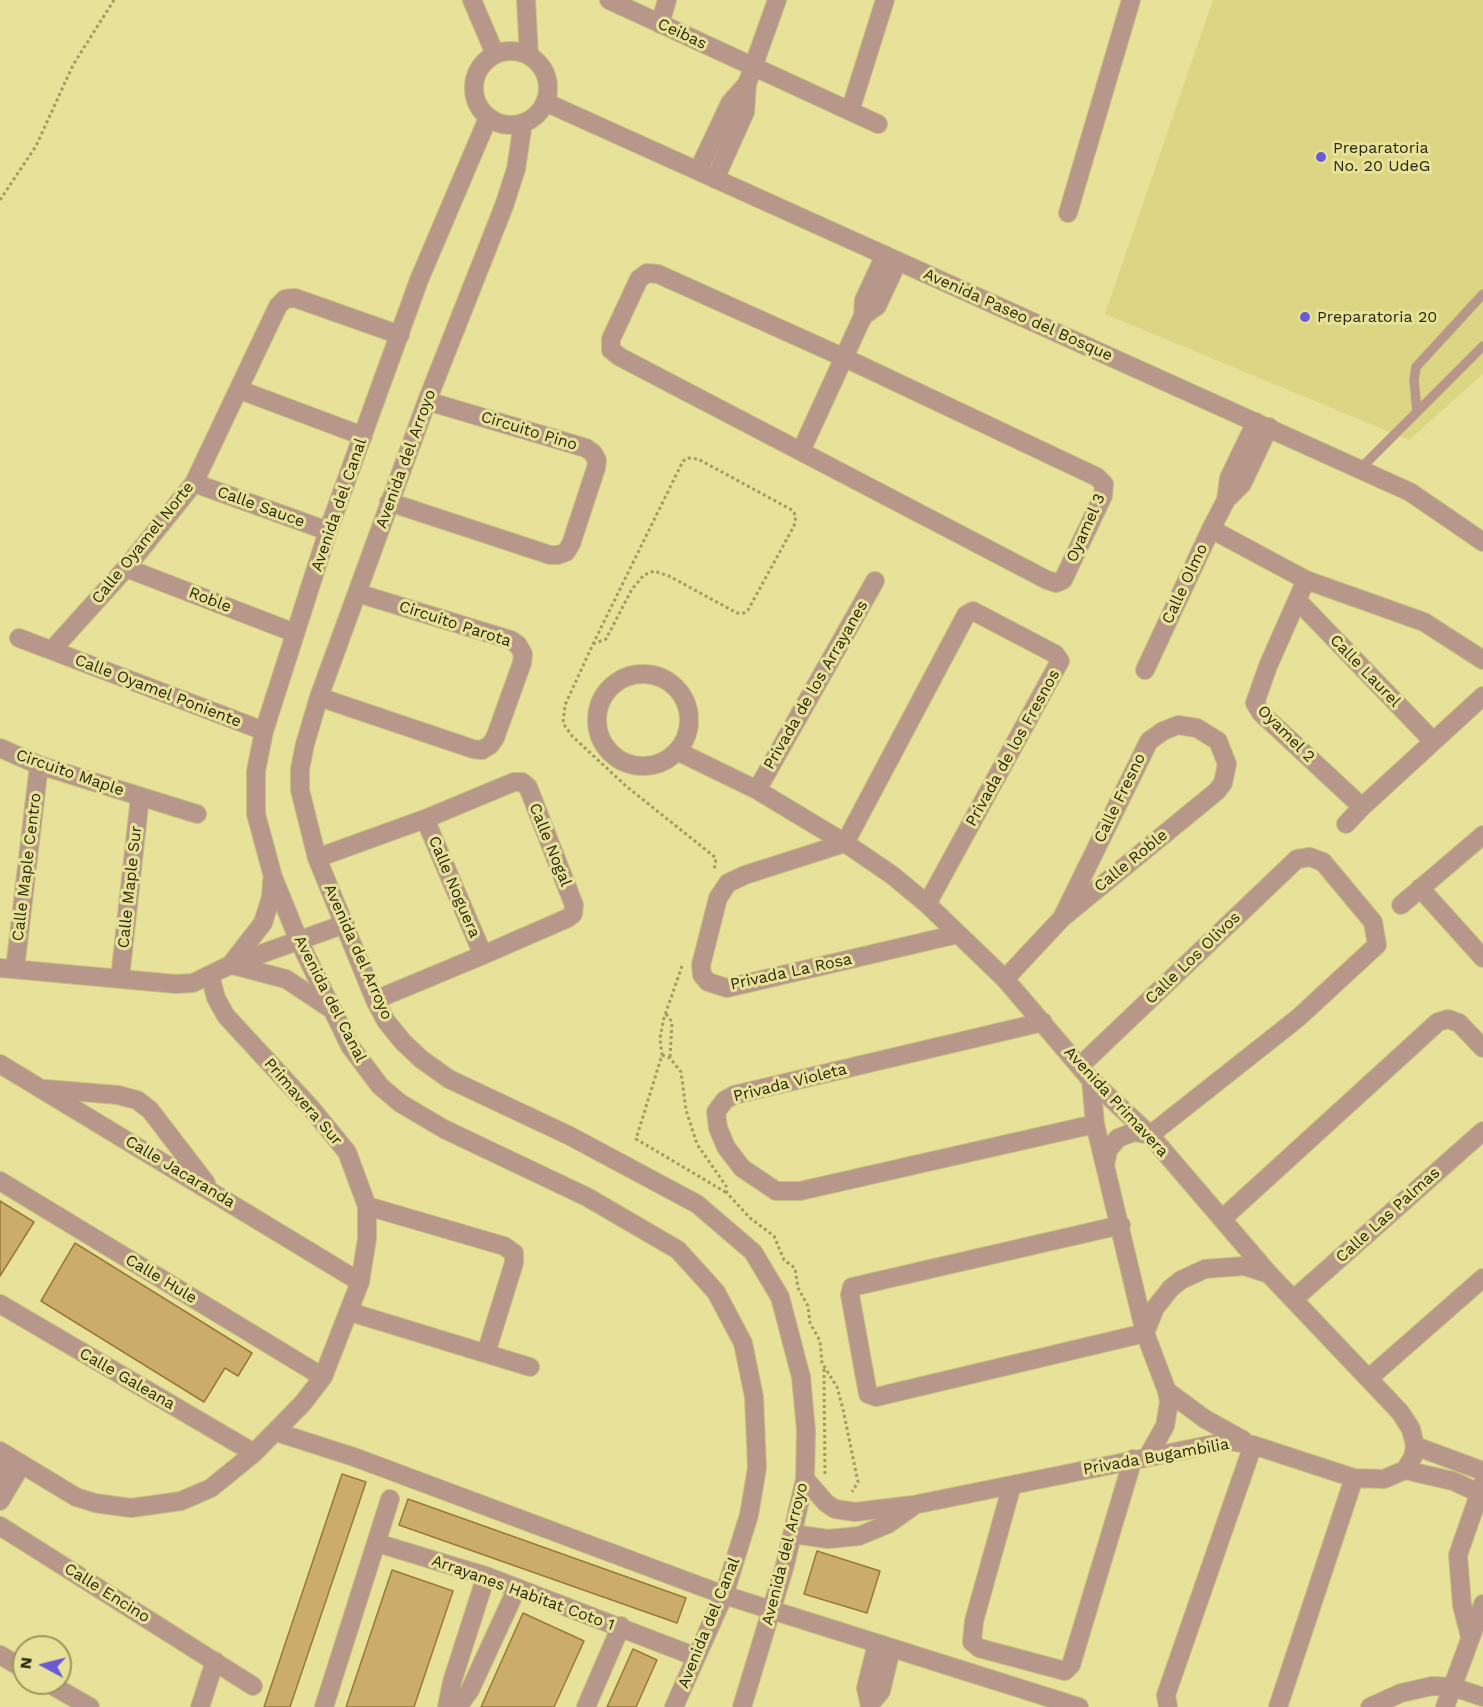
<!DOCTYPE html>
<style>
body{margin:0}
#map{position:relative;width:1483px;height:1707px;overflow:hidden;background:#e7e199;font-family:"Work Sans",sans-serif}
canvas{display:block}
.north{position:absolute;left:12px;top:1635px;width:60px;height:60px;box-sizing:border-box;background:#e7e199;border:2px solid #9b9760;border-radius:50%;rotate:277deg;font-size:16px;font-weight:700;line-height:24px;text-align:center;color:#2a280a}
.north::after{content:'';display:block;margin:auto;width:21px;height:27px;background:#6a5ad4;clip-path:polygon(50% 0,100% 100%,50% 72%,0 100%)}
</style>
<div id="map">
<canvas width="1483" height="1707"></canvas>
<div class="north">N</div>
</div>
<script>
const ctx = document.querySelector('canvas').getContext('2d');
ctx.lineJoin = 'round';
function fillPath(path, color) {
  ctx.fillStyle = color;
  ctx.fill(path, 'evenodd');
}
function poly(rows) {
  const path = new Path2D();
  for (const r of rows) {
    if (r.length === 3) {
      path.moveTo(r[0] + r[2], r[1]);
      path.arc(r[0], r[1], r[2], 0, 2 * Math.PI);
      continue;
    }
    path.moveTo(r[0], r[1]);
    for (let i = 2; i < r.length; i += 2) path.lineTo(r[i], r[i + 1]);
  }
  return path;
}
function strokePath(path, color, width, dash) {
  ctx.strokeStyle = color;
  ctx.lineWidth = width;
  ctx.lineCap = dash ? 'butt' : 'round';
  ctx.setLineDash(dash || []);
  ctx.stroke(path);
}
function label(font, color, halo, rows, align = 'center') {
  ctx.font = font + ' "Work Sans",sans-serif';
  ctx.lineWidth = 6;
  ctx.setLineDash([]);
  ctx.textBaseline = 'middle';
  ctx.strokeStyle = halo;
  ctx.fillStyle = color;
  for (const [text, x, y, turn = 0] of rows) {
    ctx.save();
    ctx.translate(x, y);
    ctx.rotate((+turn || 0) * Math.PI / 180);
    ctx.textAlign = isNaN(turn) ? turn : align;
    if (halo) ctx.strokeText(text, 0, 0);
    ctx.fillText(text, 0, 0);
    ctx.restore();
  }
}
const built = poly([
 [1213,0,1483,0,1483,374,1409,440,1105,314]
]);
const building = poly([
 [0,1201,34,1222,0,1276,0,1201],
 [75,1243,252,1353,238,1376,225,1368,204,1402,41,1301,75,1243],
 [342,1474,366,1482,290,1707,264,1707,342,1474],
 [408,1499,686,1598,677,1623,399,1525,408,1499],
 [817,1551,880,1571,867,1613,804,1594,817,1551],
 [392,1570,453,1591,414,1707,346,1707,392,1570],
 [523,1613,584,1641,554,1707,481,1707,523,1613],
 [633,1649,657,1660,636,1707,607,1707,633,1649]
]);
const path = poly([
 [0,200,36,146,73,65,114,0],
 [593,644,606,639,632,589,644,575,654,571,669,576,737,613,744,613,748,610,794,526,796,516,792,510,698,459,688,458,683,461,593,644,565,705,563,723,572,736,626,786,716,858,714,871],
 [682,966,664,1018,660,1038,662,1055,636,1139,727,1193],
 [666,1014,672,1022,670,1058],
 [662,1055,670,1058,681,1072,686,1110,697,1144,726,1186,727,1193,750,1218,774,1236,784,1260,795,1268,798,1288,808,1306,810,1323,820,1341,822,1363,837,1387,843,1409,858,1482,852,1492],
 [824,1369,825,1475]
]);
const lane = poly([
 [1417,412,1414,380,1416,367,1483,294],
 [1360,469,1483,346]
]);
const street = poly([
 [472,0,495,54],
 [526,0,529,55],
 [609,0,878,124],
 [660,24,667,0],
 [511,88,37],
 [545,102,1410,492,1483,542],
 [850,111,885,0],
 [488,118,419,280,328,531,264,731,256,771,256,814,273,877,299,941,350,1046,380,1086,400,1103,444,1129,587,1197,678,1250,716,1292,743,1343,754,1397,757,1468,749,1515,724,1595,674,1707],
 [523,123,516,169,504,206,427,401,319,697,305,744,300,769,300,790,317,858,375,1000,386,1021,403,1042,421,1059,449,1079,570,1136,697,1204,753,1252,780,1297,801,1377,806,1430,805,1479,785,1565,742,1707],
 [698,171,730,103,747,84,777,0],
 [715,179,745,112,747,84],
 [1068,213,1131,0],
 [647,273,658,274,845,358,1097,477,1104,484,1103,496,1063,580,1056,583,1047,580,620,357,611,350,611,339,639,279,647,273],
 [863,316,877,306,898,261],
 [240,390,363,436],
 [801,451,863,316,864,300,885,255],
 [194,483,328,531],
 [1226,500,1229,478,1256,422],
 [389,502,550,555,558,555,566,552,571,544,596,468,597,460,593,453,586,448,427,401],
 [1211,529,1306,580,1424,622,1483,660],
 [126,568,295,633],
 [1306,580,1268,666,1255,703,1261,713,1362,807],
 [1298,601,1433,741],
 [19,638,264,731],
 [52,650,126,568,194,483,278,306,285,299,295,298,400,335],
 [1145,670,1211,529,1226,500,1242,484,1269,427],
 [643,720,46],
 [319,697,473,749,482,750,490,745,495,738,522,663,523,654,518,645,511,640,357,593],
 [0,748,39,765,197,814],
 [677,751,757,790,845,843,892,875,927,904,1005,979,1091,1080,1150,1135,1269,1274,1400,1412,1411,1429,1415,1446,1413,1457,1405,1470,1384,1479,1354,1478,1253,1445,1229,1441,913,1505,855,1512,835,1509,826,1503,805,1479],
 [757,790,875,581],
 [425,819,483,955],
 [1346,824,1362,807,1483,696],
 [317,858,425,819,514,782,522,782,528,787,574,905,573,914,568,918,483,955,375,1000],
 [1420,888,1483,958],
 [927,904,1060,661,1055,654,973,611,966,615,845,843,745,875,728,883,718,898,701,965,702,975,708,982,727,988,958,934],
 [1401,905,1483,835],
 [231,964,263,923,271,897,272,881],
 [232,965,286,979,328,1007],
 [0,968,176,984,193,983,230,965,345,924],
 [15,969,39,765],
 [120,978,140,797],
 [1005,979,1062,918,1217,791,1223,783,1227,764,1218,741,1197,728,1178,725,1163,731,1149,741,1062,918],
 [1043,1022,734,1095,725,1100,716,1112,718,1128,726,1147,742,1168,776,1191,800,1191,1095,1124],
 [0,1064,360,1282],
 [1080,1066,1297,859,1310,857,1323,862,1373,922,1377,945,1298,1018,1150,1135,1134,1132,1118,1138,1108,1150,1105,1166],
 [1091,1080,1095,1124,1145,1333,1167,1391,1169,1402,1165,1426,1148,1456],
 [46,1089,118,1095,137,1100,150,1110,206,1183],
 [0,1181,323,1377],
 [367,1206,504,1246,514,1253,514,1263,486,1353],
 [1222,1219,1438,1022,1448,1019,1459,1023,1483,1048],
 [1121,1225,852,1287,850,1295,868,1394,876,1397,1145,1333,1155,1308,1171,1288,1181,1280,1205,1269,1244,1266,1269,1274],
 [1294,1299,1483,1131],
 [0,1304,254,1453],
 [350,1312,530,1367],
 [1369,1378,1483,1278],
 [1167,1391,1205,1419,1243,1440],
 [276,1432,354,1457,724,1595,1079,1707],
 [1415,1446,1483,1471],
 [0,1451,76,1497,95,1503,131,1508,181,1501,211,1488,254,1453,303,1403,323,1377,360,1282,367,1239,367,1206,347,1152,311,1108,226,1016,216,998,210,975],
 [1405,1470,1453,1481,1479,1493],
 [0,1476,11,1458],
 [1012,1485,974,1621,972,1642,979,1648,1065,1671,1071,1665,1133,1459],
 [0,1501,22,1464],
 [0,1526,253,1686],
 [793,1534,828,1539,859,1536,888,1524,912,1507],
 [377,1543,486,1576,686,1653],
 [1470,1637,1462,1605,1458,1555,1483,1483],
 [0,1655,24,1669],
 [48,1683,90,1707],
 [871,1703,881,1691,891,1649],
 [200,1707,215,1661],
 [324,1707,390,1499],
 [447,1707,452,1682,486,1576],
 [458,1707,470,1690,517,1588],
 [586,1707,621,1626],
 [870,1707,866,1688,877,1644],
 [1168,1707,1166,1695,1253,1445],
 [1278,1707,1354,1478],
 [1370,1707,1401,1693,1432,1686,1453,1687,1483,1697],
 [1445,1707,1483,1604]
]);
const markers = [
 [1321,157,6,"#6a5ad4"],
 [1305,317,6,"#6a5ad4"]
];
const streetNames = [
 ["Ceibas",682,34,25],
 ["Avenida Paseo del Bosque",1018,315,24],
 ["Circuito Pino",529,431,17],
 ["Avenida del Arroyo",406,459,-70],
 ["Avenida del Canal",339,505,-71],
 ["Calle Sauce",261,507,20],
 ["Oyamel 3",1086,528,-66],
 ["Calle Oyamel Norte",143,543,-51],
 ["Calle Olmo",1185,584,-65],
 ["Roble",210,600,21],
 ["Circuito Parota",455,624,18],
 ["Calle Laurel",1365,671,46],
 ["Privada de los Arrayanes",816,685,-60],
 ["Calle Oyamel Poniente",158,691,21],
 ["Oyamel 2",1286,734,45],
 ["Privada de los Fresnos",1013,748,-61],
 ["Circuito Maple",70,773,19],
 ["Calle Fresno",1120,798,-64],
 ["Calle Nogal",550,845,68],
 ["Calle Roble",1131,861,-39],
 ["Calle Maple Centro",27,867,-83],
 ["Calle Maple Sur",130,887,-84],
 ["Calle Noguera",454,887,67],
 ["Avenida del Arroyo",358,952,66],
 ["Calle Los Olivos",1193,958,-44],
 ["Privada La Rosa",791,972,-12],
 ["Avenida del Canal",330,999,63],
 ["Privada Violeta",790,1083,-14],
 ["Primavera Sur",303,1102,49],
 ["Avenida Primavera",1116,1102,47],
 ["Calle Jacaranda",180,1172,31],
 ["Calle Las Palmas",1388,1215,-42],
 ["Calle Hule",161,1279,31],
 ["Calle Galeana",127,1379,30],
 ["Privada Bugambilia",1156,1457,-10],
 ["Avenida del Arroyo",785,1554,-76],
 ["Calle Encino",107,1593,32],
 ["Arrayanes Habitat Coto 1",523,1593,20],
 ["Avenida del Canal",709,1623,-68]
];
const poiNames = [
 ["Preparatoria",1333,148],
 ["No. 20 UdeG",1333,166],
 ["Preparatoria 20",1317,317]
];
fillPath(built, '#dbd584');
fillPath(building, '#cbac6a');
strokePath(building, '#987938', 1.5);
strokePath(lane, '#c5c07f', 10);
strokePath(street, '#c5c07f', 20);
strokePath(path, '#a19c64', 3, [3, 3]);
strokePath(lane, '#b6978a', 9);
strokePath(street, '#b6978a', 18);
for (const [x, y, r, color] of markers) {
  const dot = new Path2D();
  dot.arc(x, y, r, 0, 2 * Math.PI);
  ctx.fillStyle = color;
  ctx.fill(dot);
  strokePath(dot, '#e7e199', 2);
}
label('16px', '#2a280a', '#e7e199', streetNames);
label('16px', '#2a280a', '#e7e199', poiNames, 'left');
</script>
